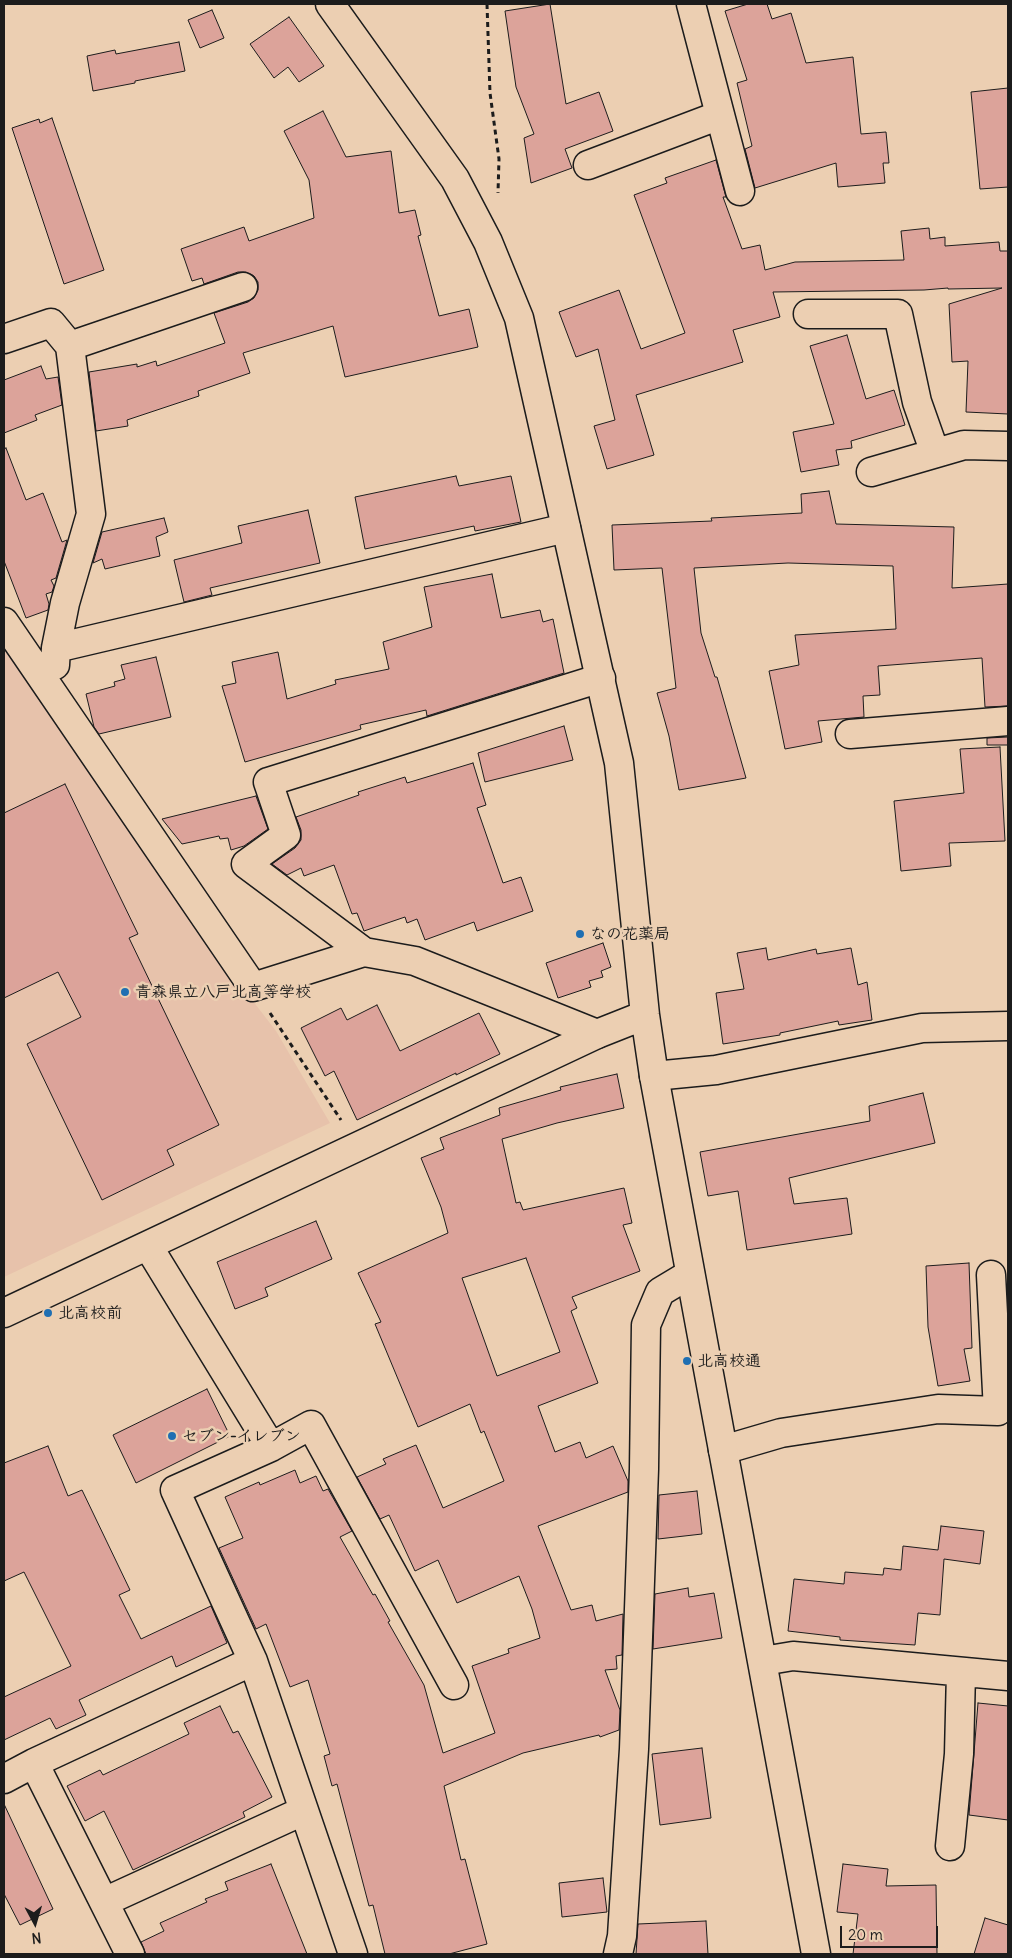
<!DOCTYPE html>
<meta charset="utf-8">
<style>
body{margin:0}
#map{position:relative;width:1012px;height:1958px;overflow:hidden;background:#eccfb2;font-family:Delius,sans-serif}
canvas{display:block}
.frame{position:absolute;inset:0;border:5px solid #1c1c1c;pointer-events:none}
.north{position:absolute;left:10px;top:1898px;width:50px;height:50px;-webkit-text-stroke:4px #eccfb2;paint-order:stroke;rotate:174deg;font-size:14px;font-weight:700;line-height:20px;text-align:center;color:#1c1c1c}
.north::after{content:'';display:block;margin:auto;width:18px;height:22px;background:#1c1c1c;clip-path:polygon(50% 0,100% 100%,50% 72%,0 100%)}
.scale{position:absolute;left:840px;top:1926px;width:98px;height:22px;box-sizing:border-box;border:2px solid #1c1c1c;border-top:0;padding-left:6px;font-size:15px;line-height:18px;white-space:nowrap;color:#1c1c1c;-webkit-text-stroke:4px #eccfb2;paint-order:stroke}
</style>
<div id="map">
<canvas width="1012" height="1958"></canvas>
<div class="frame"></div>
<div class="north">N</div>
<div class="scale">20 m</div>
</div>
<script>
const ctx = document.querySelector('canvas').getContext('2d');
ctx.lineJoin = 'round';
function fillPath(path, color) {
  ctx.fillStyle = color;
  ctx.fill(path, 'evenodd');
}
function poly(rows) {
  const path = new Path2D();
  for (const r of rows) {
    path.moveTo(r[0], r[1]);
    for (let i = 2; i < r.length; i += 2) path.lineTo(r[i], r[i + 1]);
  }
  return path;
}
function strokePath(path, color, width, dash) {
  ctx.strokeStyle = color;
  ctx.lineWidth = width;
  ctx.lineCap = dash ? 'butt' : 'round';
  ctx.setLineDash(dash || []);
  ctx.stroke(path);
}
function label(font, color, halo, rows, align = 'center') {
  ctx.font = font + ' Delius,"Klee One",sans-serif';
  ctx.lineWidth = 5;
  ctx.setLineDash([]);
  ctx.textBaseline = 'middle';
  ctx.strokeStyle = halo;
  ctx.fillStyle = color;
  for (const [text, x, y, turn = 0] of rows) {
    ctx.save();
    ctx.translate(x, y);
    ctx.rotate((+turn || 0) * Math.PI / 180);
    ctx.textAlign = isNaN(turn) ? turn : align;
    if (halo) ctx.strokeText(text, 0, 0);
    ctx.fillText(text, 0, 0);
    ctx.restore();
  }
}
const built = poly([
 [4,643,216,953,276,1031,330,1123,4,1277]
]);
const building = poly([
 [550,4,566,104,599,92,613,131,565,149,572,168,531,183,524,138,534,134,516,87,505,11,550,4],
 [748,4,767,4,772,19,791,13,806,63,853,57,861,134,886,132,889,163,883,163,885,183,838,187,836,163,755,188,745,149,752,146,737,83,747,80,725,11,748,4],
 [212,10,224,38,200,48,188,20,212,10],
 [289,17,324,66,299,82,288,67,274,78,250,44,289,17],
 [179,42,185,71,135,81,135,83,93,91,87,56,115,50,116,54,179,42],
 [1008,88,1008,187,980,189,971,92,1008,88],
 [323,111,346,157,391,151,399,213,415,210,421,235,418,236,439,316,469,309,478,347,345,377,333,326,243,353,250,373,198,391,199,396,127,420,128,426,96,431,89,372,137,364,137,367,156,361,157,366,225,343,214,313,248,302,254,298,258,290,258,282,254,276,246,272,238,272,204,284,202,278,192,281,181,249,244,227,249,241,314,218,309,180,284,131,323,111],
 [52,118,104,270,64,284,12,128,39,119,40,123,52,118],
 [716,160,726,197,723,197,742,249,760,245,765,270,795,262,904,260,901,231,929,228,930,239,945,237,945,246,999,242,1000,251,1008,251,1008,414,966,412,968,361,952,362,949,304,1002,288,948,289,948,288,924,290,773,292,780,317,733,330,743,362,636,395,654,455,607,469,594,426,615,420,598,349,576,357,559,312,619,290,641,349,685,333,634,195,667,183,665,178,716,160],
 [847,335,866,399,894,390,905,425,851,441,852,448,836,450,839,465,801,472,793,432,834,424,810,346,847,335],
 [41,366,46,379,58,377,62,405,35,415,37,420,4,433,4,380,41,366],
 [6,448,26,500,43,493,62,542,67,540,56,578,51,580,54,586,52,592,46,594,49,604,48,610,26,618,4,561,4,449,6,448],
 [456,476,459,486,511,476,521,522,475,531,474,526,365,549,355,497,456,476],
 [829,491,836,524,954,527,952,588,1008,584,1008,706,985,707,982,658,878,666,880,695,863,696,864,717,818,721,822,742,785,749,769,671,799,665,795,635,896,629,893,566,788,563,694,568,701,633,715,677,717,677,746,778,679,790,669,736,657,693,676,688,662,568,614,570,612,525,712,521,711,518,802,513,801,494,829,491],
 [308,510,320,563,210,588,212,595,184,602,174,560,242,543,238,526,308,510],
 [164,518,168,532,156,537,160,556,105,569,102,559,93,563,102,532,164,518],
 [492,574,501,618,540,610,543,622,553,619,564,673,427,716,426,710,360,725,361,729,245,762,222,686,236,683,232,662,278,652,287,699,336,684,335,680,389,669,383,642,432,627,424,587,492,574],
 [156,657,171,717,99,734,94,727,86,694,115,686,114,682,125,679,121,665,156,657],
 [564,726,573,760,485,782,478,753,564,726],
 [1008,737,1008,745,987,745,987,738,1008,737],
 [1000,747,1005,841,949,843,951,866,901,871,894,801,964,793,960,749,1000,747],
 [473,763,486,805,477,808,503,883,521,877,533,911,477,931,474,922,425,940,417,919,407,923,405,917,364,931,357,913,352,914,334,865,304,876,301,868,287,875,272,864,295,848,301,840,301,830,296,817,359,795,358,792,405,777,407,783,473,763],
 [65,784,138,934,129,938,219,1125,167,1150,174,1165,102,1200,27,1044,81,1017,58,972,4,998,4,813,65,784],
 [256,796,268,829,244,846,231,850,228,838,220,839,219,836,182,844,162,819,256,796],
 [603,943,611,967,601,971,603,977,589,981,591,987,558,998,546,963,603,943],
 [766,948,768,960,816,949,817,954,851,948,858,985,867,982,872,1020,839,1025,838,1021,780,1033,780,1035,723,1044,716,993,744,989,737,953,766,948],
 [377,1005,400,1051,479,1013,500,1054,456,1075,456,1073,357,1120,334,1071,325,1076,301,1028,341,1008,347,1020,377,1005],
 [617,1074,624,1108,557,1123,502,1139,516,1203,520,1202,523,1210,624,1188,632,1223,623,1225,640,1271,572,1297,577,1308,571,1311,598,1383,538,1406,555,1452,580,1442,586,1458,613,1446,628,1481,628,1492,538,1526,571,1610,592,1605,596,1621,623,1614,622,1655,616,1656,617,1669,605,1670,620,1710,619,1730,600,1737,599,1735,523,1753,444,1786,461,1860,465,1859,487,1944,449,1954,385,1954,373,1905,369,1906,337,1784,332,1786,324,1756,330,1754,308,1680,290,1687,266,1624,256,1629,219,1548,243,1538,225,1497,259,1482,260,1485,295,1470,300,1483,316,1476,323,1491,328,1489,352,1531,340,1537,373,1595,375,1594,390,1621,388,1622,424,1685,443,1753,495,1733,472,1666,509,1653,508,1649,540,1638,532,1609,519,1576,457,1603,438,1560,415,1571,389,1515,380,1519,357,1477,386,1464,383,1459,416,1445,443,1508,504,1481,484,1431,481,1433,470,1404,418,1427,375,1324,381,1322,358,1273,448,1233,441,1207,421,1158,444,1149,440,1138,500,1115,499,1108,561,1090,560,1087,617,1074],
 [526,1258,560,1352,497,1376,462,1278,526,1258],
 [923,1093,935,1143,789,1178,794,1204,847,1198,852,1234,747,1250,738,1191,708,1196,700,1152,870,1121,869,1106,923,1093],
 [316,1221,332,1259,265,1288,268,1296,235,1309,217,1262,316,1221],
 [969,1263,972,1348,964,1349,970,1381,938,1386,928,1327,926,1266,969,1263],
 [207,1389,230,1436,136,1483,113,1435,207,1389],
 [48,1446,68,1496,82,1490,130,1590,119,1595,141,1639,211,1606,227,1643,176,1667,172,1656,79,1700,86,1715,56,1729,50,1718,4,1740,4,1697,71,1666,24,1572,4,1581,4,1463,48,1446],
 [697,1491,702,1534,658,1539,659,1495,697,1491],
 [941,1526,984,1531,980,1564,944,1559,940,1615,918,1613,915,1645,840,1640,840,1637,788,1631,794,1579,844,1584,845,1572,883,1575,884,1568,901,1570,903,1546,938,1550,941,1526],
 [688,1588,689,1597,714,1593,722,1638,653,1649,655,1594,688,1588],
 [978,1703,1008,1706,1008,1820,969,1815,978,1703],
 [220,1706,233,1733,238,1731,272,1797,243,1812,245,1817,133,1870,104,1811,85,1821,67,1786,100,1770,103,1775,189,1734,184,1723,220,1706],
 [702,1748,711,1818,660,1825,652,1754,702,1748],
 [4,1804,53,1909,20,1925,4,1894,4,1804],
 [271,1864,307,1954,146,1954,141,1942,164,1931,160,1923,207,1902,205,1899,228,1890,225,1882,271,1864],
 [843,1864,888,1869,886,1886,936,1885,937,1954,853,1954,858,1914,837,1912,843,1864],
 [603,1878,607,1912,562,1917,559,1883,603,1878],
 [985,1918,1008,1925,1008,1954,974,1954,985,1918],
 [706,1921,708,1954,636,1954,638,1924,706,1921]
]);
const path = poly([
 [487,4,490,93,499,159,498,193],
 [270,1013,341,1120]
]);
const minor = poly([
 [691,4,740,191],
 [588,165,720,115],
 [808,314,898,314,917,402,935,453],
 [4,339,51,323,70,346,91,514,65,603,56,648,55,665],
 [70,346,243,287],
 [871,472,964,445,1008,446],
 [4,622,253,987,364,952,415,961,597,1034],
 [56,648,566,528],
 [850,734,1008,721],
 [364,952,246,864,286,835,268,782,601,678],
 [654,1076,716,1070,922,1028,1008,1026],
 [148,1246,271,1447,175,1490,253,1661,353,1954],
 [271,1447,311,1425,454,1685],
 [723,1450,781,1433,938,1409,998,1411,991,1275],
 [763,1661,793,1656,1008,1676],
 [4,1779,34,1763],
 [950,1846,959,1754,961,1672],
 [104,1902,303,1811],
 [130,1954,34,1763,253,1661],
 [618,1954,622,1936,634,1749,644,1469,646,1325,660,1292,690,1274]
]);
const tertiary = poly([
 [330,4,455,179,488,242,519,318,619,763,645,1015,654,1076,816,1954],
 [4,1313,597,1034,645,1015]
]);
const markers = [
 [580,934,5,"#1f6fb2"],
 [125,992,5,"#1f6fb2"],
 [48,1313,5,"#1f6fb2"],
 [687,1361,5,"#1f6fb2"],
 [172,1436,5,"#1f6fb2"]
];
const poiNames = [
 ["なの花薬局",590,934],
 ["青森県立八戸北高等学校",135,992],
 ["北高校前",58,1313],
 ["北高校通",697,1361],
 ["セブン-イレブン",182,1436]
];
fillPath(built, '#e7c2ab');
fillPath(building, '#dca39a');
strokePath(building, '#1c1c1c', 1);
strokePath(minor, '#1c1c1c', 31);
strokePath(tertiary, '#1c1c1c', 31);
strokePath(path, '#1c1c1c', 3, [5, 4]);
strokePath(minor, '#eccfb2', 28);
strokePath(tertiary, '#eccfb2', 28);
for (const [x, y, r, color] of markers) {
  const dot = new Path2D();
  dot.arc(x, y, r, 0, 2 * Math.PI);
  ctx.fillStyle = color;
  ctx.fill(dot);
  strokePath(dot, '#eccfb2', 2);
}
label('bold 16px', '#1c1c1c', '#eccfb2', poiNames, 'left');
</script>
